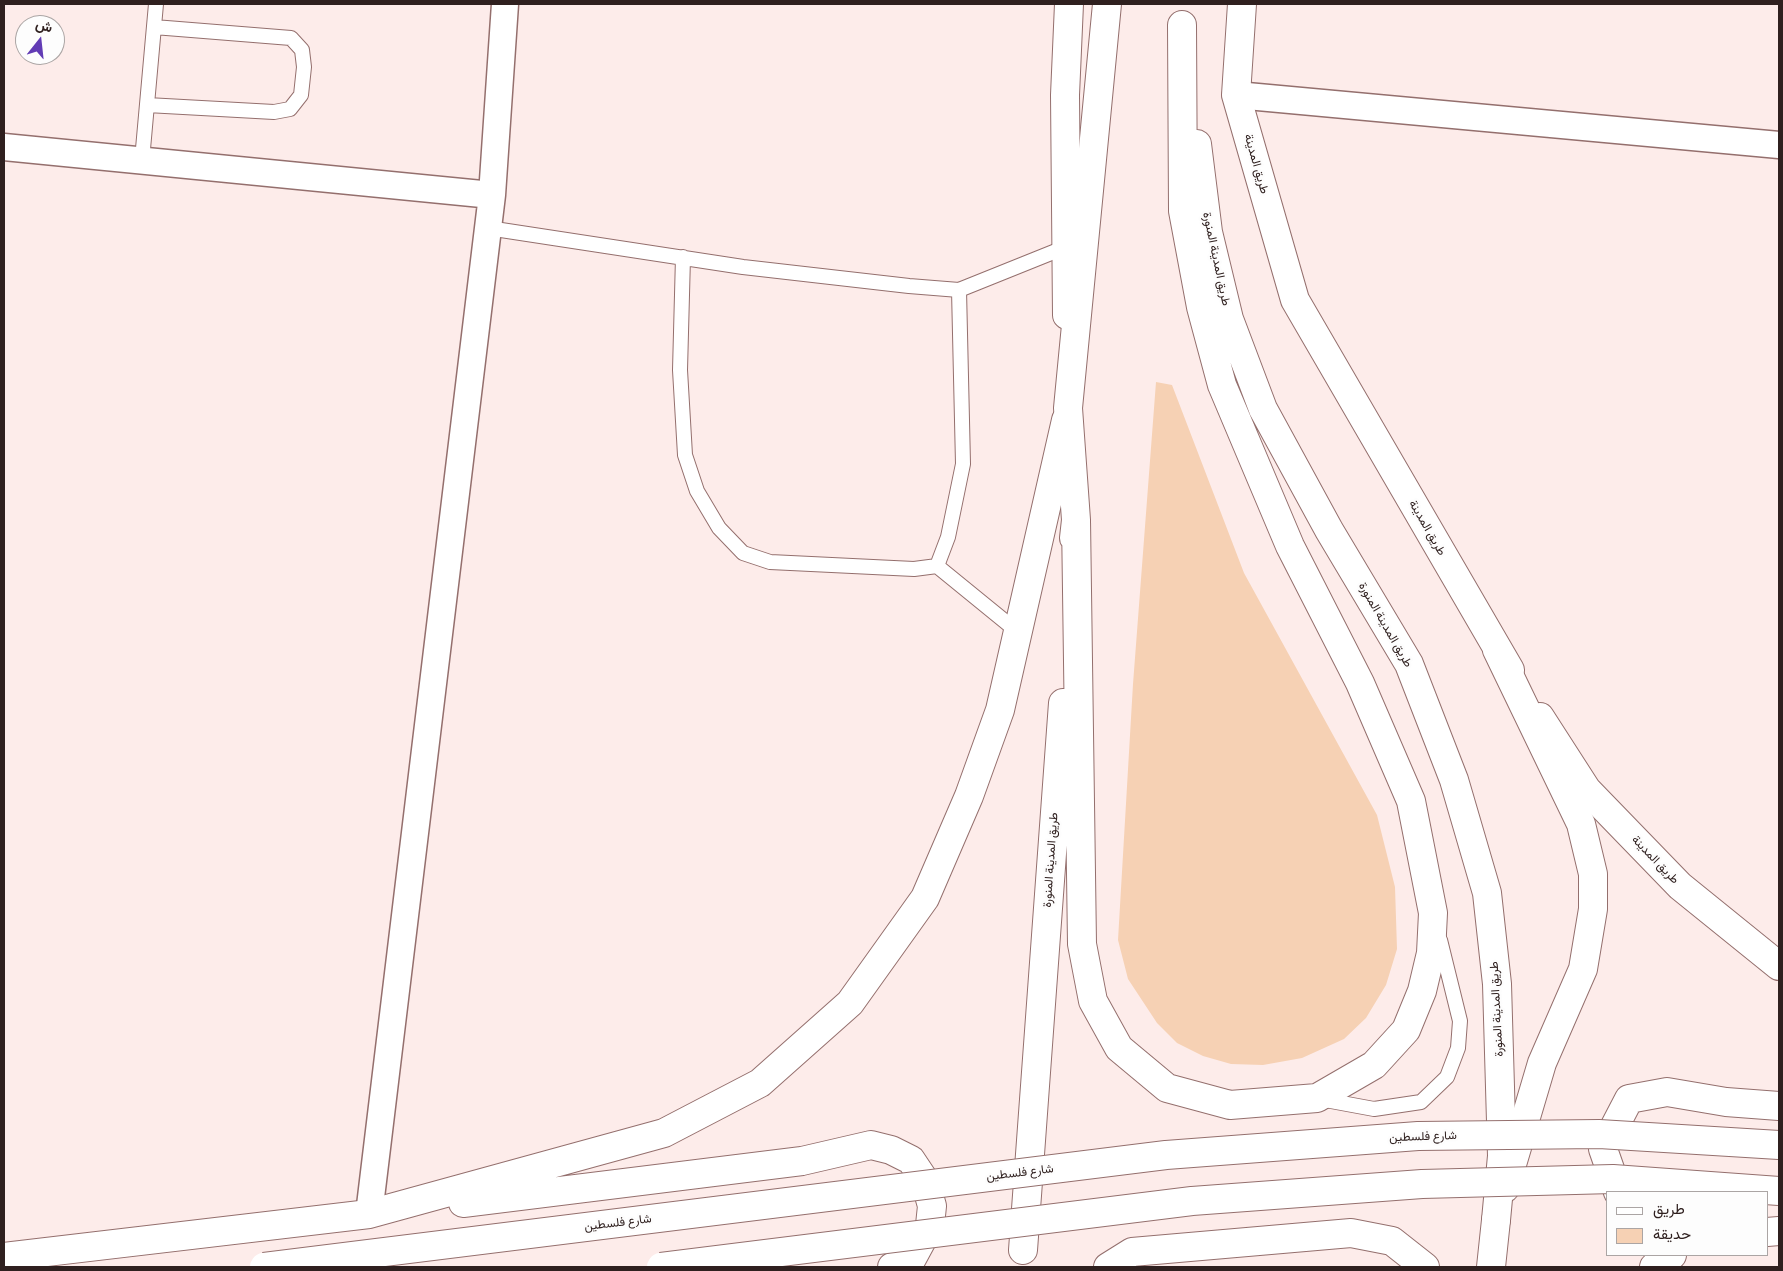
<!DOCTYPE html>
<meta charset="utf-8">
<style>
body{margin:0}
#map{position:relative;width:1783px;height:1271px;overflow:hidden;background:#fdecea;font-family:Signika,Vazirmatn,sans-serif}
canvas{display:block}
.frame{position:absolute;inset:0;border:5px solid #2f201f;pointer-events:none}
.legend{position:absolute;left:1606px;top:1191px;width:162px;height:65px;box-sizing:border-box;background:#fdfdfd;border:1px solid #aba5a4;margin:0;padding:6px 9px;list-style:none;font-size:15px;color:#2f201f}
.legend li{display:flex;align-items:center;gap:10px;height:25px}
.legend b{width:25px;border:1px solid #aba5a4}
.north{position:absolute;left:15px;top:15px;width:50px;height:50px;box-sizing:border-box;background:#fdfdfd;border:1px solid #aba5a4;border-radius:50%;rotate:16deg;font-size:14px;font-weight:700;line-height:20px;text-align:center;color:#2f201f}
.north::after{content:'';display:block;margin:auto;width:18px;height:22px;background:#623cb5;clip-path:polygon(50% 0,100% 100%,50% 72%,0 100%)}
</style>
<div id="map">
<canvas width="1783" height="1271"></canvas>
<div class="frame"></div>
<ul class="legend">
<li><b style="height:6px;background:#fff"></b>طريق</li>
<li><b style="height:14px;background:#f6d1b4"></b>حديقة</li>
</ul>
<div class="north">ش</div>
</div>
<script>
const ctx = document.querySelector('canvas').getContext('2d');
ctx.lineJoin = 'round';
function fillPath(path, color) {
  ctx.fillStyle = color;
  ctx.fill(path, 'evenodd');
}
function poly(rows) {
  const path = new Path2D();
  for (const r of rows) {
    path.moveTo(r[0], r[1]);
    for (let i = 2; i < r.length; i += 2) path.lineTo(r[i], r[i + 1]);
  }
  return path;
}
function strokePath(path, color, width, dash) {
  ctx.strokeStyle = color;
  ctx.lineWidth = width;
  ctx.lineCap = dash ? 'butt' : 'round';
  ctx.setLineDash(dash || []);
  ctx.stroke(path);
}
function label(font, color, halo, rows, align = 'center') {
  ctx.font = font + ' Signika,Vazirmatn,sans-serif';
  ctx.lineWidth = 5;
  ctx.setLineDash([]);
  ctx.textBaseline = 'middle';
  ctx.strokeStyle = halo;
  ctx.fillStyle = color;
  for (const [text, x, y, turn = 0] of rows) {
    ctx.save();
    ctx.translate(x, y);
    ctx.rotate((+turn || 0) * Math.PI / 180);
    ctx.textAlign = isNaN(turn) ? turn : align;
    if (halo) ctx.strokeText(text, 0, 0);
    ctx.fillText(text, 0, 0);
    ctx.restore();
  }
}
const green = poly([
 [1156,382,1172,385,1244,573,1377,815,1395,887,1397,949,1386,985,1366,1018,1344,1039,1302,1058,1263,1065,1231,1064,1203,1056,1177,1043,1157,1023,1128,979,1118,940,1133,684]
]);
const service = poly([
 [147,105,274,112,290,109,301,95,304,67,302,50,291,38,154,27],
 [142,160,156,4],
 [488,228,743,267,909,286,959,290,1066,247],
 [683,257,680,370,685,455,697,491,719,528,743,553,770,562,914,569,937,566,948,537,963,464,959,290],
 [937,566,1018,632],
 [1320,1099,1374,1109,1421,1102,1447,1077,1458,1048,1460,1021,1440,940]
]);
const minor = poly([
 [1236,95,1779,145],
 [4,147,492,195],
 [369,1214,492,195,505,4]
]);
const primary = poly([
 [1242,4,1236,95,1295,300,1510,670],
 [1067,315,1065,95,1069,4],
 [1540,717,1587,790,1680,886,1779,966],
 [1618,1192,1603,1149,1629,1099,1667,1092,1726,1102,1779,1106],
 [463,1203,802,1161,871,1145,891,1150,911,1160,925,1181,932,1206,930,1225,910,1262,892,1267],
 [1767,1232,1779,1231],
 [4,1257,369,1214,664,1133,760,1083,850,1003,925,898,969,796,1000,710,1066,420],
 [1108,1267,1132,1252,1351,1233,1392,1241,1425,1267],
 [1491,1267,1496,1220],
 [1654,1267,1672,1255]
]);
const trunk = poly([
 [1497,650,1581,824,1593,874,1593,909,1583,969,1542,1063,1505,1188]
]);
const motorway = poly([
 [1197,144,1208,232,1229,319,1263,409,1329,530,1409,664,1454,780,1487,893,1497,984,1502,1156,1496,1220],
 [1076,520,1082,944,1093,1001,1119,1048,1167,1088,1230,1105,1317,1098,1374,1065,1406,1030,1422,991,1431,953,1433,913,1411,801,1360,683,1290,546,1222,385,1201,307,1183,211,1182,25],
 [1074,538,1076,520,1068,408,1107,4],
 [1023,1250,1063,703]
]);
const primaryBridge = poly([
 [264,1267,1166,1155,1418,1136,1599,1134,1779,1145],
 [661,1267,1192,1201,1422,1184,1613,1179,1779,1191]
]);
const streetNames = [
 ["طريق المدينة",1256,164,74],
 ["طريق المدينة المنورة",1216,259,78],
 ["طريق المدينة",1427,528,60],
 ["طريق المدينة المنورة",1385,625,60],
 ["طريق المدينة المنورة",1051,860,-86],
 ["طريق المدينة",1655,860,46],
 ["طريق المدينة المنورة",1497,1009,-93],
 ["شارع فلسطين",1423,1137,-2],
 ["شارع فلسطين",1020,1173,-7],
 ["شارع فلسطين",618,1223,-7]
];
fillPath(green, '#f6d1b4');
strokePath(service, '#946f6d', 16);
strokePath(minor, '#946f6d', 29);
strokePath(primary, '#946f6d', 30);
strokePath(trunk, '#946f6d', 30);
strokePath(motorway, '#946f6d', 30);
strokePath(service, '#fff', 14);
strokePath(minor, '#fff', 26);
strokePath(primary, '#fff', 28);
strokePath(trunk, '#fff', 28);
strokePath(motorway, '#fff', 28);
strokePath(primaryBridge, '#946f6d', 30, []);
strokePath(primaryBridge, '#fff', 28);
label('12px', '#2f201f', '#fdfdfd', streetNames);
</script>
